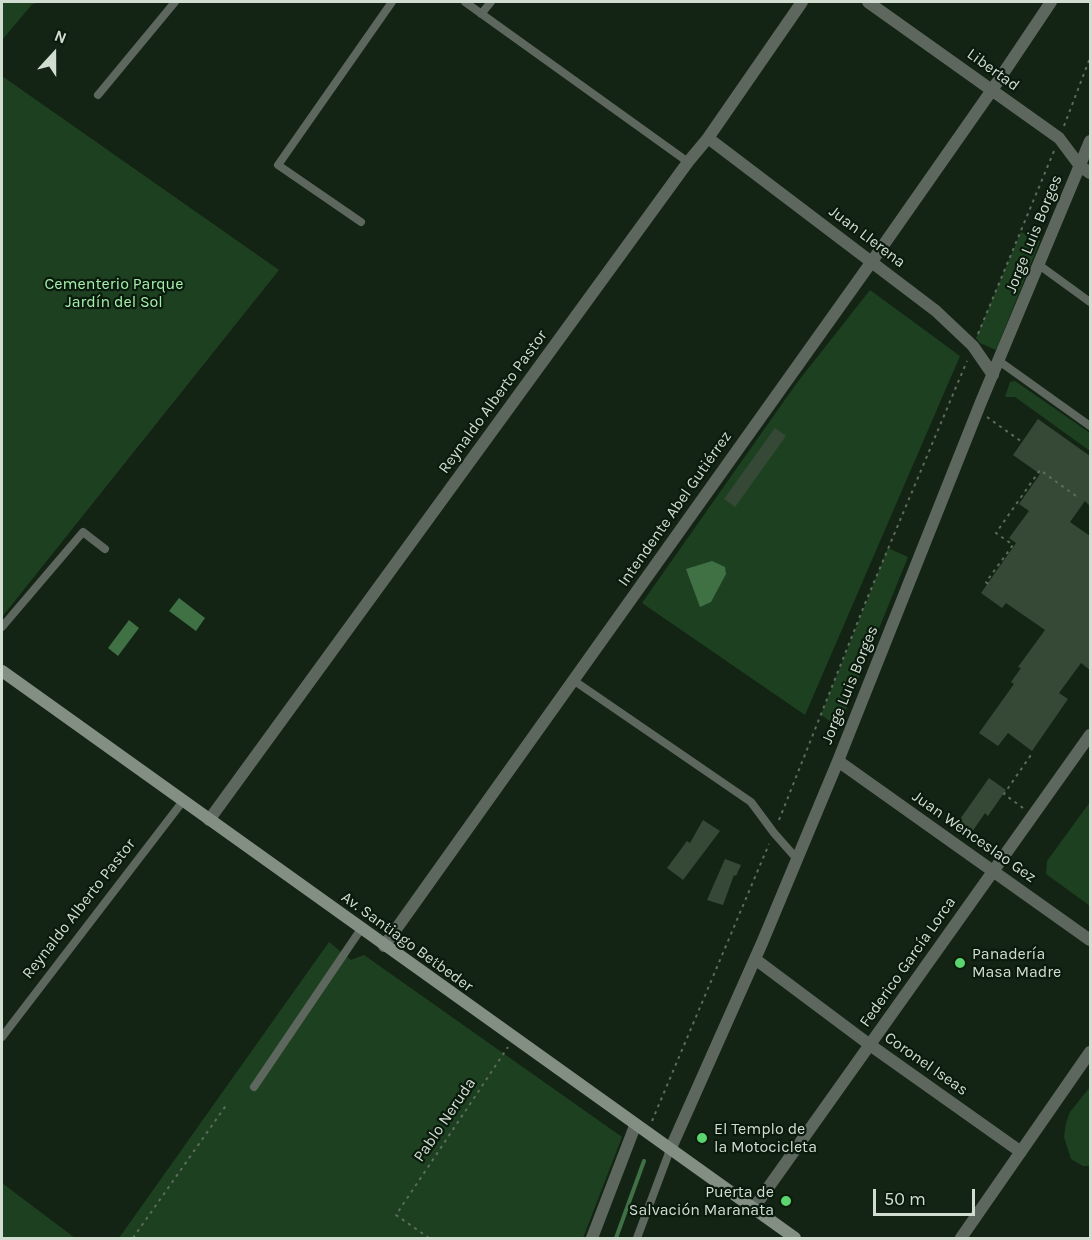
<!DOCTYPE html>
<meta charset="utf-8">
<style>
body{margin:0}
#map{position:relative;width:1092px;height:1240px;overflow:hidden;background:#132414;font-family:Karla,sans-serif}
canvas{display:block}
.frame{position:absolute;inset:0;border:3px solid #d2ddd2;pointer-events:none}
.north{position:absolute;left:24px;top:24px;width:60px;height:60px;-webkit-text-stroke:4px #0a1a0c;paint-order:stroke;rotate:21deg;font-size:16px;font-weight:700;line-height:24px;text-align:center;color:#d2ddd2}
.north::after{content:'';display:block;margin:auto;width:21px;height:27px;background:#d2ddd2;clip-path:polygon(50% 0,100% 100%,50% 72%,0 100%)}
.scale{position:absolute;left:873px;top:1189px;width:102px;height:27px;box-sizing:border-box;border:3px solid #d2ddd2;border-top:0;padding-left:8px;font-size:18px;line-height:21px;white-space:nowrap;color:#d2ddd2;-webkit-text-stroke:4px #0a1a0c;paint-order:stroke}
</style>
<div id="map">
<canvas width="1092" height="1240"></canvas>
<div class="frame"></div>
<div class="north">N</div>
<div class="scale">50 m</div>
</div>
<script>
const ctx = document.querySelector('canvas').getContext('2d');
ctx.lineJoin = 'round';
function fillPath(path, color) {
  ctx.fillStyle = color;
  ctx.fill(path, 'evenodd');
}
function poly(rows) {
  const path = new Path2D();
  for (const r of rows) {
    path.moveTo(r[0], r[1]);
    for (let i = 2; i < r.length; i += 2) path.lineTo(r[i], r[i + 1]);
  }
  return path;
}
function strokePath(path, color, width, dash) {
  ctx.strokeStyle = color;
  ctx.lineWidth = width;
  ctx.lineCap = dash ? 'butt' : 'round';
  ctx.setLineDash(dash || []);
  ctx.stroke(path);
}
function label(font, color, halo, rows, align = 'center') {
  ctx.font = font + ' Karla,sans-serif';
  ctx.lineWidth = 4.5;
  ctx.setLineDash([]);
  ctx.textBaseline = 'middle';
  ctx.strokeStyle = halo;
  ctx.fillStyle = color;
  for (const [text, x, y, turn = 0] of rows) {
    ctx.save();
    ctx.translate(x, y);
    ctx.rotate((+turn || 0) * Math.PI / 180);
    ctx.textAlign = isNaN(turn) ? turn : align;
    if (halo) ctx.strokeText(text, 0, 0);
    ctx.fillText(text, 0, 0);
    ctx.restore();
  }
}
const green = poly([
 [2,2,34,2,2,40],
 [2,76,279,270,2,617],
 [1021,232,1040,241,996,350,980,343,976,338],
 [870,290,960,356,805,715,642,603,796,384],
 [1015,381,1090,433,1090,451,1015,397,1005,397,1010,382],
 [888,548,908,557,839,727,821,715],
 [1090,802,1090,906,1046,874,1047,861],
 [329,942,351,960,364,955,622,1137,583,1238,119,1238],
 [1090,1087,1090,1166,1083,1166,1071,1159,1064,1137,1066,1123,1070,1112],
 [2,1183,75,1238,2,1238]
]);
const water = poly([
 [712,561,725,567,726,574,711,602,700,607,686,569],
 [179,598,205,618,196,631,169,611],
 [129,620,139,628,118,656,108,648]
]);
const stream = poly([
 [616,1238,644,1161]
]);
const building = poly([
 [1038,419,1090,456,1090,506,1085,501,1070,522,1090,536,1090,670,1081,663,1059,693,1068,699,1032,751,1008,733,998,746,979,733,1014,684,1011,682,1021,668,1018,667,1045,630,1006,603,1002,608,981,593,1016,543,1009,538,1029,511,1019,504,1040,474,1013,455],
 [775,428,786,436,735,507,724,499],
 [989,778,1006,790,988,816,985,813,972,832,958,822],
 [703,820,720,831,683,880,667,868,687,841,690,843],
 [725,859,741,865,736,876,734,875,723,905,707,900]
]);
const path = poly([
 [33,3,34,2],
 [1064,126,1090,58],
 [978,334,1054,151],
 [987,417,1022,442],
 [988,584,986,582,1013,545,996,533,1040,470,1076,496],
 [1023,808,1004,794,1033,752],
 [779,820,864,606,967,361],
 [652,1121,769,844],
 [133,1238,227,1104],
 [429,1238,396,1215,508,1047]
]);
const service = poly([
 [465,2,688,162],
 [481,14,491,2],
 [98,95,175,2],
 [361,222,278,165,392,2],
 [1039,265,1090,302],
 [999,361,1090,426],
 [2,627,83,532,105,549],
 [573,680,751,802,774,833,797,859],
 [2,1037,183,801],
 [254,1087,361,929],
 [637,1238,670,1150]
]);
const minor = poly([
 [868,2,1059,138,1080,166,1090,173],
 [708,138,936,311,973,346,993,375],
 [838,761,1090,940],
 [209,820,688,162,708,138,802,2],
 [384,946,880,250,992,90,1051,2],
 [755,959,870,1045,1021,1152],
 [670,1150,762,943,838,761,981,402,1090,141],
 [753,1209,1090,735],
 [592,1238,635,1126],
 [961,1238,1090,1052]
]);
const secondary = poly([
 [2,671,795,1238]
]);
const markers = [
 [960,963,6,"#5bd56e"],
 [702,1138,6,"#5bd56e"],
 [786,1201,6,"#5bd56e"]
];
const streetNames = [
 ["Libertad",993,70,36],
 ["Jorge Luis Borges",1034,234,-68],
 ["Juan Llerena",867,237,37],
 ["Reynaldo Alberto Pastor",493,402,-54],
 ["Intendente Abel Gutiérrez",675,509,-55],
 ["Jorge Luis Borges",850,685,-68],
 ["Juan Wenceslao Gez",974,837,35],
 ["Reynaldo Alberto Pastor",79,909,-52],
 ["Av. Santiago Betbeder",407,942,36],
 ["Federico García Lorca",908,962,-55],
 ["Coronel Iseas",926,1064,35],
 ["Pablo Neruda",445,1120,-56]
];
const parkNames = [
 ["Cementerio Parque",114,284],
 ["Jardín del Sol",114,302]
];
const poiNames = [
 ["Panadería",972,954],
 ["Masa Madre",972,972],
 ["El Templo de",714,1129],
 ["la Motocicleta",714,1147],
 ["Puerta de",774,1192,"right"],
 ["Salvación Maranata",774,1210,"right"]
];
fillPath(green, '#1d4021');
fillPath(water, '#3f7145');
strokePath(stream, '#3f7145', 4);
fillPath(building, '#364937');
strokePath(path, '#5d6b5d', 2, [3, 4.5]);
strokePath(service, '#5e675e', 8);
strokePath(minor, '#5e675e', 12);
strokePath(secondary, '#828f82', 12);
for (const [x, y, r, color] of markers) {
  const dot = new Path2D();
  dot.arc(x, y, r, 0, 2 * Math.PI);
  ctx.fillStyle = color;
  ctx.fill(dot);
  strokePath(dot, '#0a1a0c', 2);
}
label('16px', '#d2ddd2', '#0a1a0c', streetNames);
label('16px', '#a5f0ac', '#0a1a0c', parkNames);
label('16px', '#d2ddd2', '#0a1a0c', poiNames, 'left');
</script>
